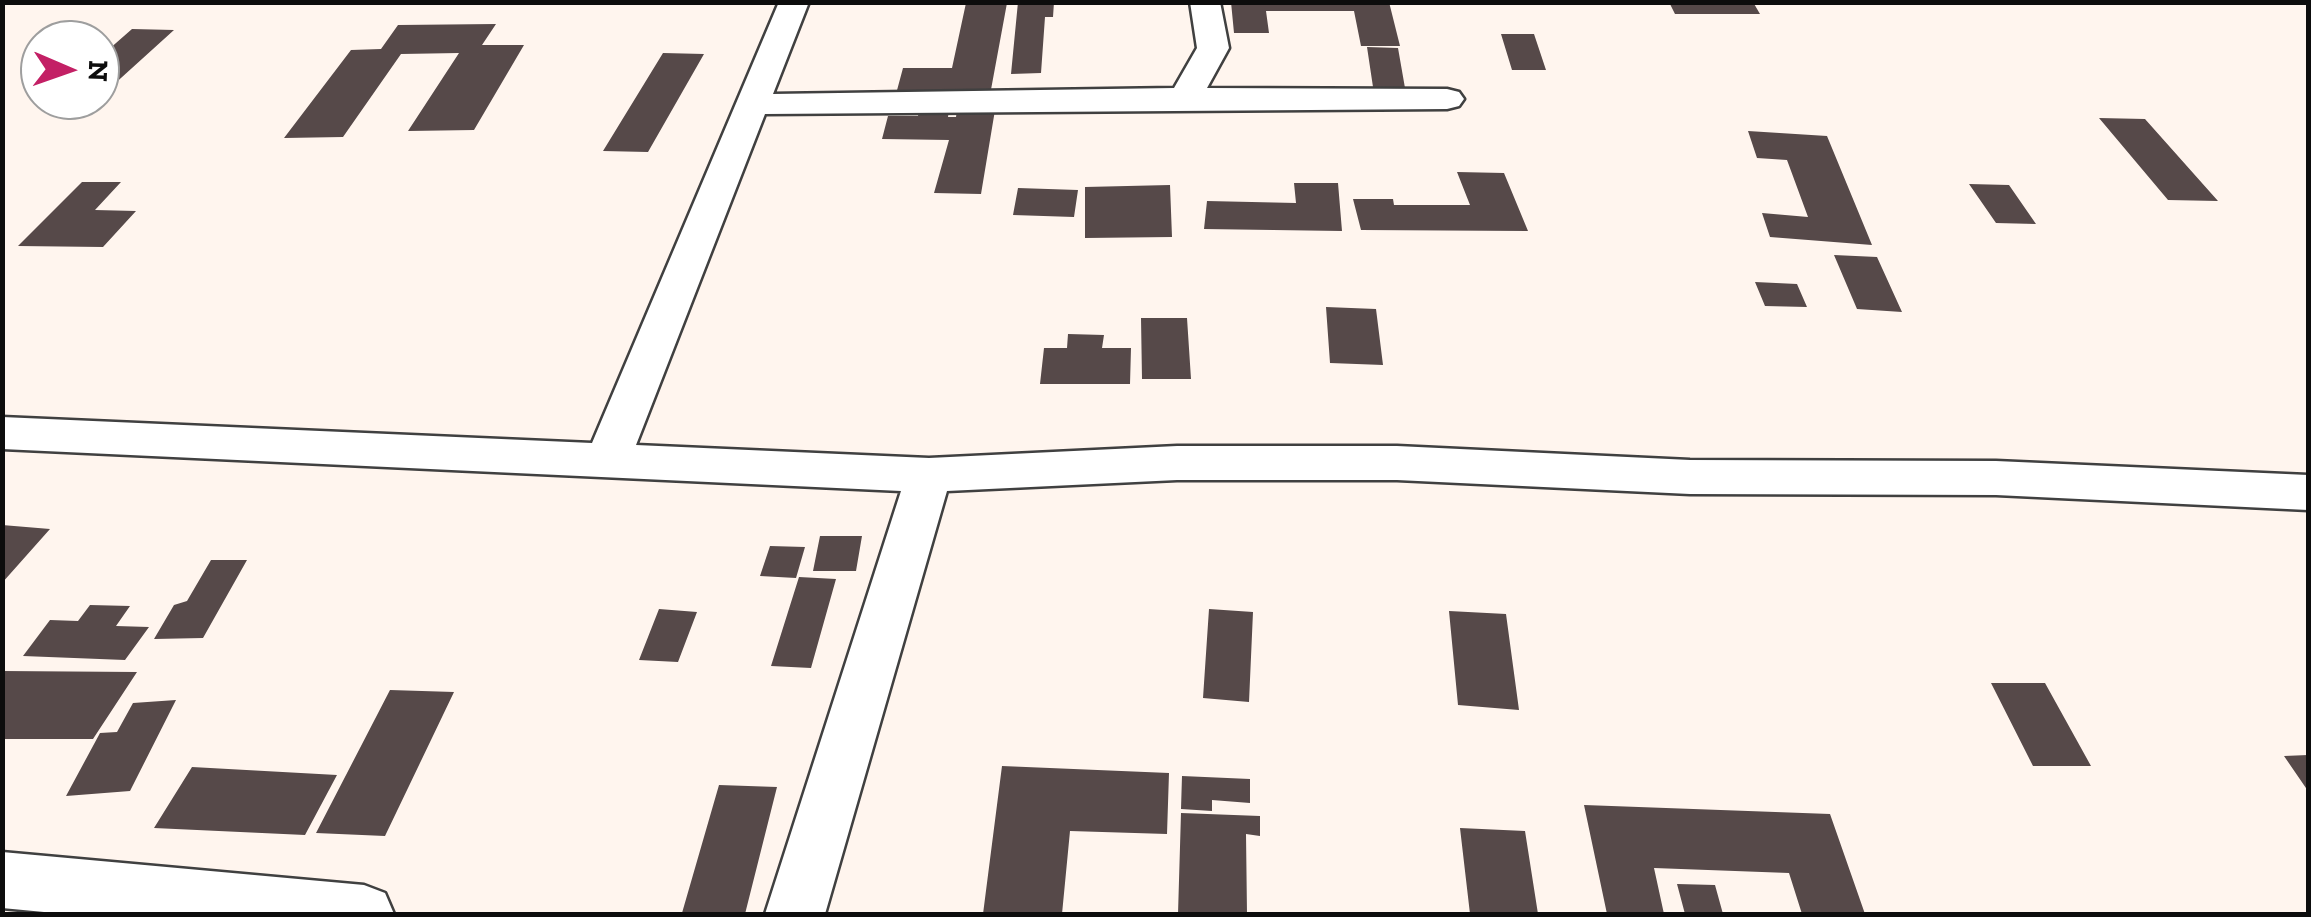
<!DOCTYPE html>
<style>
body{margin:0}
#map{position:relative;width:2311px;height:917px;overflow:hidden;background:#fff5ee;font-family:"Zilla Slab",serif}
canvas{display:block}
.frame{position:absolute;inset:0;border:5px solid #0d0d0d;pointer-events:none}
.north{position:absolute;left:20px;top:20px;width:100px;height:100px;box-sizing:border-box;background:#fff;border:2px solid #9e9e9e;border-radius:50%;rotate:92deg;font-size:28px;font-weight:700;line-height:40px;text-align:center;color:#0d0d0d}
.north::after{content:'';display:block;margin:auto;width:35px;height:45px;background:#c32065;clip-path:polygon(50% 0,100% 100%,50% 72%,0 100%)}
</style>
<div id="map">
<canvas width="2311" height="917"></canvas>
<div class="frame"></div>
<div class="north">N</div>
</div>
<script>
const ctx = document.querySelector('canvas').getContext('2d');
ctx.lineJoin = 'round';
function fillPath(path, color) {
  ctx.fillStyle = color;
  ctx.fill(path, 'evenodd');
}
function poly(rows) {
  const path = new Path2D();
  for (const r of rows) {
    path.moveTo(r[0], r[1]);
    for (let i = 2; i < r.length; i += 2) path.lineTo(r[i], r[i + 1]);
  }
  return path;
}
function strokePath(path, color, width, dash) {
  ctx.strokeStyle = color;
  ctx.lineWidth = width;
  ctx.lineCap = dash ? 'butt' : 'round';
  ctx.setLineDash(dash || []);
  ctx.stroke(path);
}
const building = poly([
 [1018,2,1054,2,1053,17,1045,17,1041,73,1011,74],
 [1231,2,1389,2,1400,46,1361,46,1354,11,1266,11,1269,33,1234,33],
 [1669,2,1753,2,1760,14,1675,14],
 [966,3,1007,3,990,95,896,94,903,68,952,68],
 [496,24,482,45,524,45,474,130,408,131,459,53,401,54,343,137,284,138,351,50,381,49,398,25],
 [132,29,174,30,100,97,100,57],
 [1501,34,1534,34,1546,70,1512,70],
 [1367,47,1398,48,1405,88,1373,87],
 [663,53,704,54,648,152,603,151],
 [919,110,949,110,948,117,956,117,957,110,995,110,981,194,934,193,949,140,882,139,888,116,918,116],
 [2099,118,2145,119,2218,201,2168,200],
 [1748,131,1827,136,1872,245,1770,237,1762,213,1808,217,1787,160,1757,158],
 [1457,172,1504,173,1528,231,1361,230,1353,199,1393,199,1394,205,1470,205],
 [82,182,121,182,95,210,136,211,103,247,18,246],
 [1294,183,1338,183,1342,231,1204,229,1207,201,1296,203],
 [1969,184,2009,185,2036,224,1996,223],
 [1170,185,1172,237,1085,238,1085,187],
 [1018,188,1078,190,1074,217,1013,215],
 [1834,255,1877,257,1902,312,1857,309],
 [1755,282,1797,284,1807,307,1765,306],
 [1326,307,1376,309,1383,365,1330,363],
 [1141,318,1187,318,1191,379,1142,379],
 [1068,334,1104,335,1102,348,1131,348,1130,384,1040,384,1044,348,1067,348],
 [2,525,50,529,2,583],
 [820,536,862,536,856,571,813,571],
 [770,546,805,547,796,578,760,576],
 [211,560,247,560,203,638,154,639,174,605,187,601],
 [799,577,836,579,811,668,771,666],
 [90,605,130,606,116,626,149,627,125,660,23,656,50,620,78,621],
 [659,609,697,612,678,662,639,660],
 [1209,609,1253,612,1249,702,1203,698],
 [1449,611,1506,614,1519,710,1458,705],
 [2,671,137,672,93,739,2,739],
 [1991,683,2045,683,2091,766,2033,766],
 [390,690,454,692,385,836,316,833],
 [176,700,130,791,66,796,100,733,117,732,133,703],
 [2308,755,2308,791,2284,756],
 [1002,766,1169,773,1167,834,1070,831,1062,914,983,914],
 [192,767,337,775,305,835,154,828],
 [1182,776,1250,779,1250,803,1212,800,1212,811,1181,809],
 [719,785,777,787,745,914,682,913],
 [1584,805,1830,814,1865,914,1802,914,1789,873,1654,868,1664,914,1607,914],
 [1181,813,1260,816,1260,836,1246,834,1247,914,1178,914],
 [1460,828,1525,831,1538,914,1470,914],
 [1677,884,1715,885,1723,914,1685,914]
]);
const street = poly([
 [779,2,809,2,773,94,1174,88,1197,48,1190,2,1220,2,1229,48,1207,88,1447,89,1459,92,1464,99,1459,106,1447,109,765,114,636,445,929,458,1177,446,1397,446,1690,460,1996,461,2308,475,2308,510,1996,495,1690,494,1397,480,1177,480,947,491,825,914,765,914,901,491,2,449,2,417,592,443,779,2],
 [2,852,364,885,385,893,394,914,65,914,2,908,2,852]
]);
fillPath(building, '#564949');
strokePath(street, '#404040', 5);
fillPath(street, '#fff');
</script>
